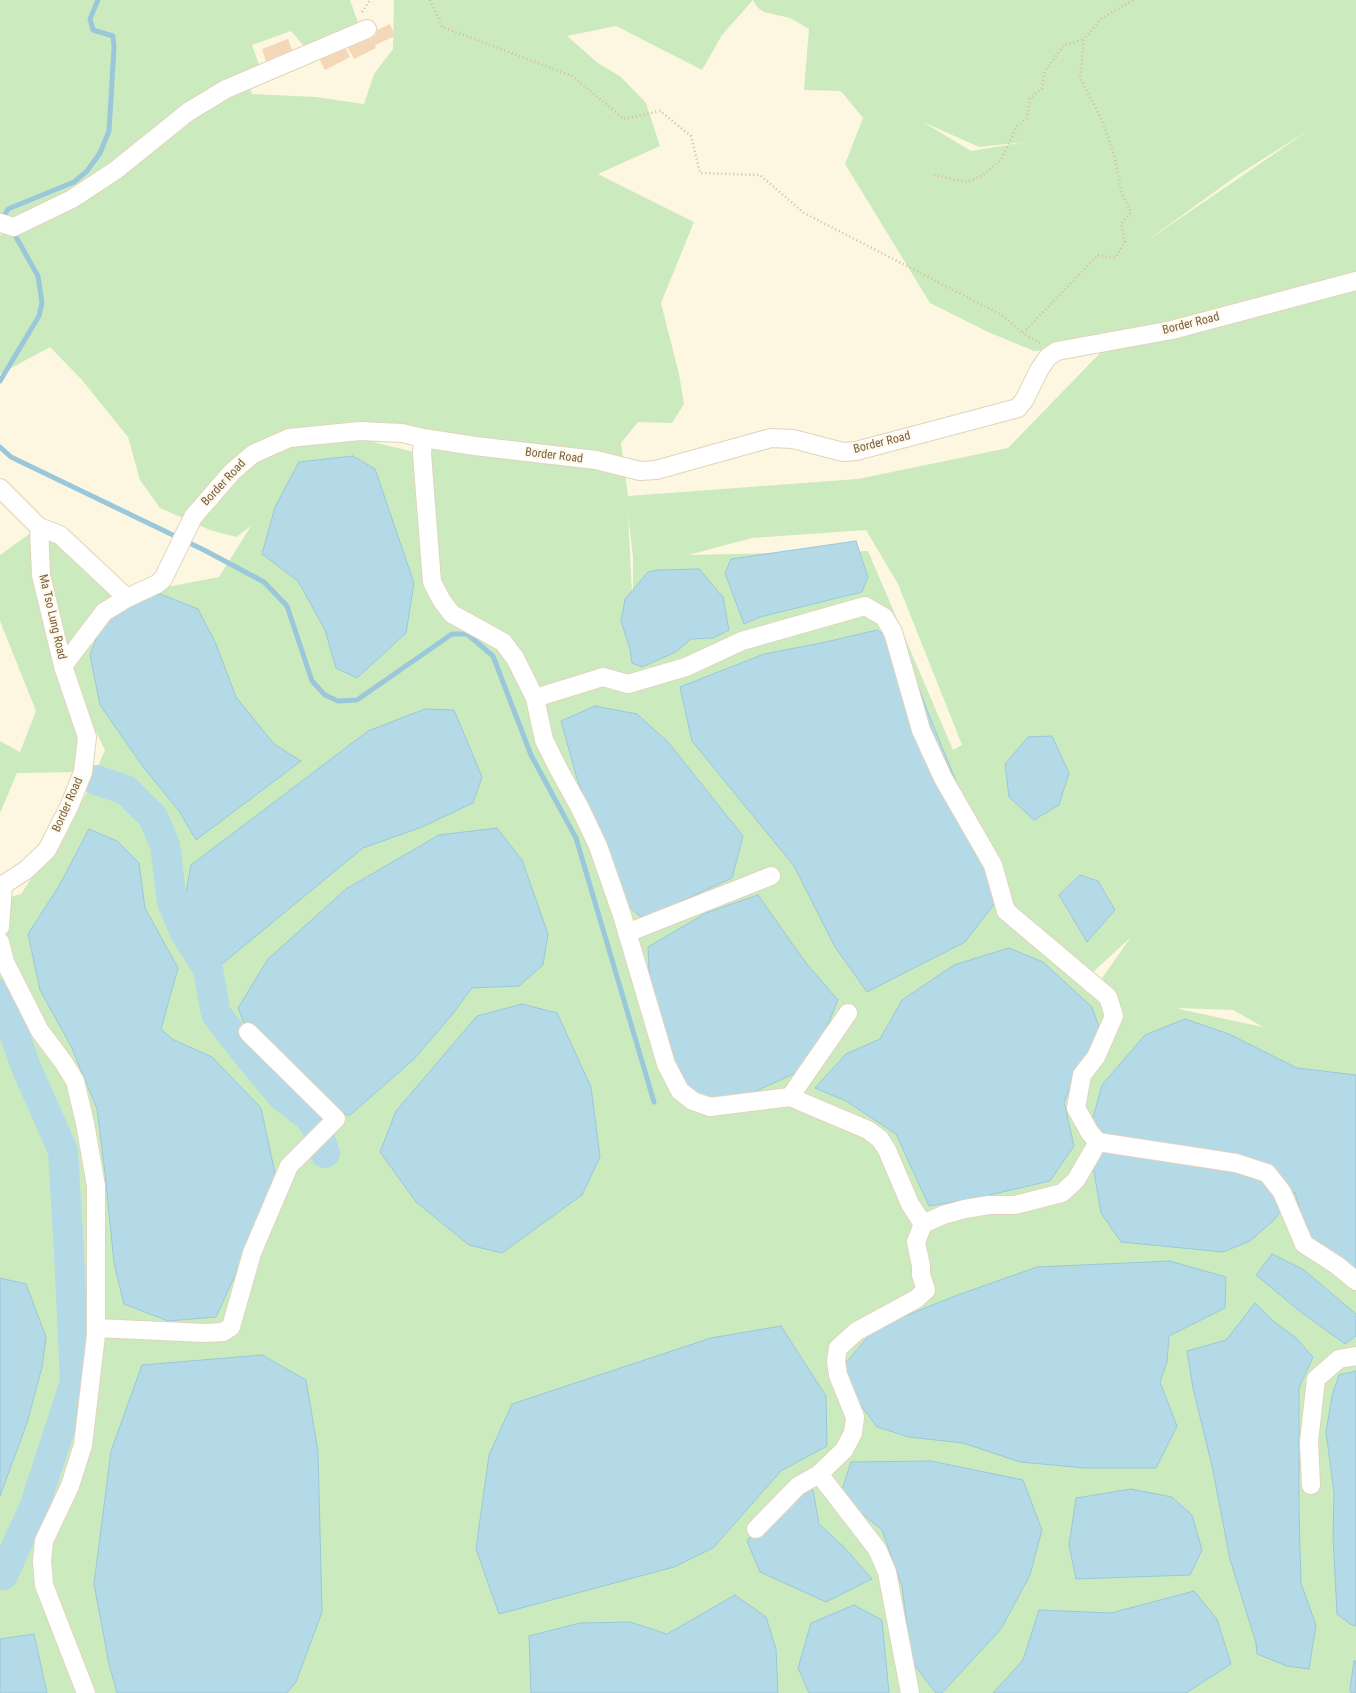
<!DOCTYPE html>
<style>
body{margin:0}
canvas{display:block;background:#fdf6e1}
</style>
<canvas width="1356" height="1693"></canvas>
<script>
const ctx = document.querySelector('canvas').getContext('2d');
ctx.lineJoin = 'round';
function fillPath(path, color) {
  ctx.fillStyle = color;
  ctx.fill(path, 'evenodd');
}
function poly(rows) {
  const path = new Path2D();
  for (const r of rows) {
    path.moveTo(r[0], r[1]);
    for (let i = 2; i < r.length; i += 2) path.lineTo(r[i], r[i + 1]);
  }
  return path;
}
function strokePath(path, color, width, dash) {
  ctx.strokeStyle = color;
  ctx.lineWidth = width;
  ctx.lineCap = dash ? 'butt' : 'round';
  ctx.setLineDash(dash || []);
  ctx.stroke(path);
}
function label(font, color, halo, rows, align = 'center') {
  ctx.font = font + ' "Roboto Condensed",sans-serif';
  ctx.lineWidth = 4;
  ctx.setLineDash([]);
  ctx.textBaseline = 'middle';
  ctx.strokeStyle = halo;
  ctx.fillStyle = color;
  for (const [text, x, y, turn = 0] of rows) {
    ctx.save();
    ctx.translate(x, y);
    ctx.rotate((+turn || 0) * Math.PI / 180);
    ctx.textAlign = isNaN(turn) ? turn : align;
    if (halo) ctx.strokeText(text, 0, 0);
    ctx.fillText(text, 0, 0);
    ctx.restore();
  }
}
const green = poly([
 [0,0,350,0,361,31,310,53,291,31,252,45,262,73,247,80,252,94,316,97,364,104,374,74,393,49,394,0,1356,0,1356,1693,0,1693,0,900,21,894,85,796,105,750,64,668,79,741,83,772,17,773,0,813,0,741,20,752,36,711,0,621,0,555,39,527,120,591,64,666,167,587,219,577,251,526,236,537,210,530,160,508,140,480,128,437,82,380,50,347,0,374,0,235,12,231,23,223,0,221],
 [753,0,758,8,764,12,790,18,809,29,804,90,841,91,863,118,845,164,930,303,988,332,1034,351,1068,349,1104,349,1008,448,858,479,628,496,621,443,638,422,672,423,684,404,679,374,661,303,694,222,598,174,660,146,646,103,621,77,598,63,567,36,616,26,702,70,722,35],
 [923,122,979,147,1026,142,971,151],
 [1312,128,1141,245,1238,175],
 [422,438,422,454,373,442,374,442],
 [628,514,633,557,633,594,632,594],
 [866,530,898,584,962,745,953,750,868,551,688,555,752,538],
 [1131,937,1102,978,1104,980,1091,974],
 [1178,1008,1233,1010,1263,1027,1179,1009]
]);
const water = poly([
 [353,456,375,469,414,583,406,633,357,678,336,668,325,630,298,581,262,554,275,507,299,462,353,456],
 [856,541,868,577,862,592,760,617,744,624,725,573,731,559,856,541],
 [699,569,723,597,729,630,713,638,691,639,676,652,642,667,632,663,630,649,621,621,625,599,648,572,657,570,699,569],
 [160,594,198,609,216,644,236,697,274,744,301,761,196,840,179,811,144,768,100,705,90,655,110,601,160,594],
 [877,630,905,650,927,710,977,833,995,903,965,942,867,992,835,947,794,866,692,741,680,687,764,654,826,642,877,630],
 [595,706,637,714,668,742,743,836,732,878,643,919,618,897,576,775,561,721,595,706],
 [425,709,454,710,482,777,473,803,422,827,363,848,222,964,183,909,191,865,368,731,425,709],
 [1052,736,1069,773,1059,805,1034,820,1009,797,1005,764,1028,737,1052,736],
 [497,828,522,860,548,934,543,965,519,986,472,988,451,1016,414,1059,349,1116,303,1093,252,1044,238,1008,268,959,346,889,439,835,497,828],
 [89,829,117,841,139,863,145,908,178,968,161,1029,172,1039,212,1057,261,1108,277,1183,216,1317,168,1321,124,1304,114,1263,105,1173,97,1109,71,1046,40,990,28,934,59,886,89,829],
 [1080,875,1098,881,1115,910,1087,942,1059,895,1080,875],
 [758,895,806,963,838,1000,811,1066,752,1093,696,1105,651,1017,648,947,706,913,758,895],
 [1009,948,1043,962,1092,1007,1101,1033,1080,1064,1064,1102,1074,1146,1050,1181,981,1197,929,1206,896,1134,846,1101,815,1088,846,1054,880,1039,902,1000,954,965,1009,948],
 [522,1004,557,1013,591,1087,600,1157,582,1195,502,1253,469,1245,416,1202,380,1152,396,1111,477,1016,522,1004],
 [1185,1019,1229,1034,1297,1068,1356,1075,1356,1280,1325,1268,1305,1230,1295,1192,1274,1220,1250,1241,1223,1252,1121,1242,1101,1213,1088,1136,1102,1085,1145,1035,1185,1019],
 [1272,1254,1304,1270,1356,1314,1356,1336,1345,1344,1302,1313,1256,1275,1272,1254],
 [1170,1261,1226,1277,1225,1308,1169,1336,1167,1362,1160,1382,1177,1426,1156,1468,1085,1468,1020,1462,963,1443,909,1437,877,1427,857,1400,841,1369,875,1328,955,1296,1037,1267,1170,1261],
 [0,1278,26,1284,46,1337,42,1367,27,1423,0,1496,0,1278],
 [1255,1303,1273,1321,1295,1337,1313,1357,1299,1388,1299,1513,1301,1583,1316,1625,1309,1669,1287,1666,1257,1654,1256,1643,1230,1559,1212,1466,1193,1388,1187,1351,1226,1340,1255,1303],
 [781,1326,826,1396,827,1446,781,1471,713,1548,674,1567,499,1614,476,1549,489,1455,512,1404,711,1338,781,1326],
 [262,1355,306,1380,318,1451,322,1612,296,1682,287,1693,117,1693,109,1664,94,1584,111,1451,142,1365,262,1355],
 [1356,1371,1356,1626,1350,1624,1337,1614,1333,1536,1334,1493,1326,1432,1332,1396,1339,1375,1356,1371],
 [931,1461,1023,1480,1042,1530,1030,1575,1001,1629,942,1693,936,1693,912,1662,902,1586,882,1530,840,1496,851,1462,931,1461],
 [787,1487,813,1490,819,1524,844,1547,872,1579,826,1602,760,1572,747,1541,787,1487],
 [1131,1489,1172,1497,1192,1515,1202,1550,1190,1575,1076,1579,1069,1545,1076,1498,1131,1489],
 [1194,1591,1217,1619,1231,1664,1186,1693,993,1693,1023,1660,1039,1610,1111,1613,1194,1591],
 [735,1595,766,1617,776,1649,778,1693,531,1693,529,1636,580,1623,630,1622,667,1634,735,1595],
 [854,1605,882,1620,889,1693,809,1693,798,1668,811,1623,854,1605],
 [34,1634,47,1693,0,1693,0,1639,34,1634],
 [1354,1661,1356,1661,1356,1693,1351,1693,1350,1689,1354,1661]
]);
const stream = poly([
 [6,220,4,216,8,209,74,182,87,171,100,153,109,131,114,48,113,36,93,30,90,19,98,0],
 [0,381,39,316,42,303,38,276,12,230],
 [0,447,11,457,204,550,264,582,287,606,312,681,325,695,338,701,357,700,452,634,467,634,493,656,531,755,576,838,654,1102]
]);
const river = poly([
 [96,780,126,790,153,817,165,845,172,902,184,931,208,969,216,1014,252,1060,282,1096,307,1115,315,1124,325,1153],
 [0,994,26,1067,63,1151,69,1252,75,1382,34,1508,3,1575]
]);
const building = poly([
 [390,24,395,36,375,45,376,48,354,59,348,48,371,38,376,35,377,30],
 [288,39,292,50,266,61,262,49],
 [346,49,350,57,325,70,320,60]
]);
const path = poly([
 [430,0,442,27,572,76,624,119,660,111,691,136,700,173,760,175,804,213,1000,314,1023,333],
 [362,12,370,0],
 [934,175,967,182,983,175,1001,160,1017,126,1027,118,1030,98,1042,88,1045,71,1064,45,1084,39],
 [1040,343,1023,333,1098,255,1115,258,1125,242,1121,224,1131,212,1122,194,1114,155,1102,120,1080,78,1084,39,1102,18,1133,0]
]);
const minor = poly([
 [0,223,14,227,72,199,116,170,188,112,226,89,367,29],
 [423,438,422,454,432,582,442,601,452,614,503,642,515,658,535,698,544,740,559,770,580,808,598,846,622,915,666,1064,680,1091,693,1101,710,1107,790,1097,868,1130,880,1139,887,1150,910,1204,923,1224,916,1242,921,1266,921,1275,926,1290,916,1299,857,1331,838,1348,836,1361,838,1375,855,1417,853,1433,844,1450,819,1474,798,1486,756,1529],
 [0,488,39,527,41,575,63,666],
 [39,527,60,535,127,598],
 [535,698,603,677,628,684,686,667,742,641,865,606,884,617,893,632,921,730,943,778,993,865,1006,911,1108,997,1114,1016,1096,1057,1082,1075,1076,1108,1090,1133,1098,1142,1236,1163,1267,1173,1282,1192,1304,1244,1338,1266,1356,1281],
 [0,886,3,885,26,870,47,850,69,807,83,772,87,737,63,666,104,612,127,598,157,584,163,579,193,517,232,472,253,454,289,438,360,431,402,433,423,438,475,446,596,460,640,471,656,470,771,438,793,439,843,452,856,451,1018,408,1025,399,1039,370,1048,357,1057,351,1172,330,1356,281],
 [0,927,3,885],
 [627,933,771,876],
 [0,942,5,962,40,1031,64,1063,75,1081,85,1123,96,1186,96,1335,83,1445,70,1486,44,1541,42,1561,44,1585,86,1693],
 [790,1097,848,1013],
 [923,1224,943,1215,965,1209,989,1205,1015,1205,1062,1193,1076,1180,1098,1142],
 [96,1328,205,1333,223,1332,231,1327,252,1253,289,1166,336,1119,248,1032],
 [819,1474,877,1549,881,1558,887,1572,910,1693],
 [1311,1485,1309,1442,1316,1379,1339,1359,1356,1356]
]);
const streetNames = [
 ["Border Road",1191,324,-14],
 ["Border Road",882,443,-14],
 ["Border Road",554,456,7],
 ["Border Road",224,483,-47],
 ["Ma Tso Lung Road",52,617,77],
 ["Border Road",68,805,-66]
];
fillPath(green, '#cbebbf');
fillPath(water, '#b4dae8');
strokePath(water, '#9ac8da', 1);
strokePath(stream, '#9ac8da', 5);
strokePath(river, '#b4dae8', 30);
fillPath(building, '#f4d7b7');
strokePath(minor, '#e2d3bc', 20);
strokePath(path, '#d9bb9a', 2.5, [1, 3]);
strokePath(minor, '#fff', 18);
label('12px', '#765d46', '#fff9e8', streetNames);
</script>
